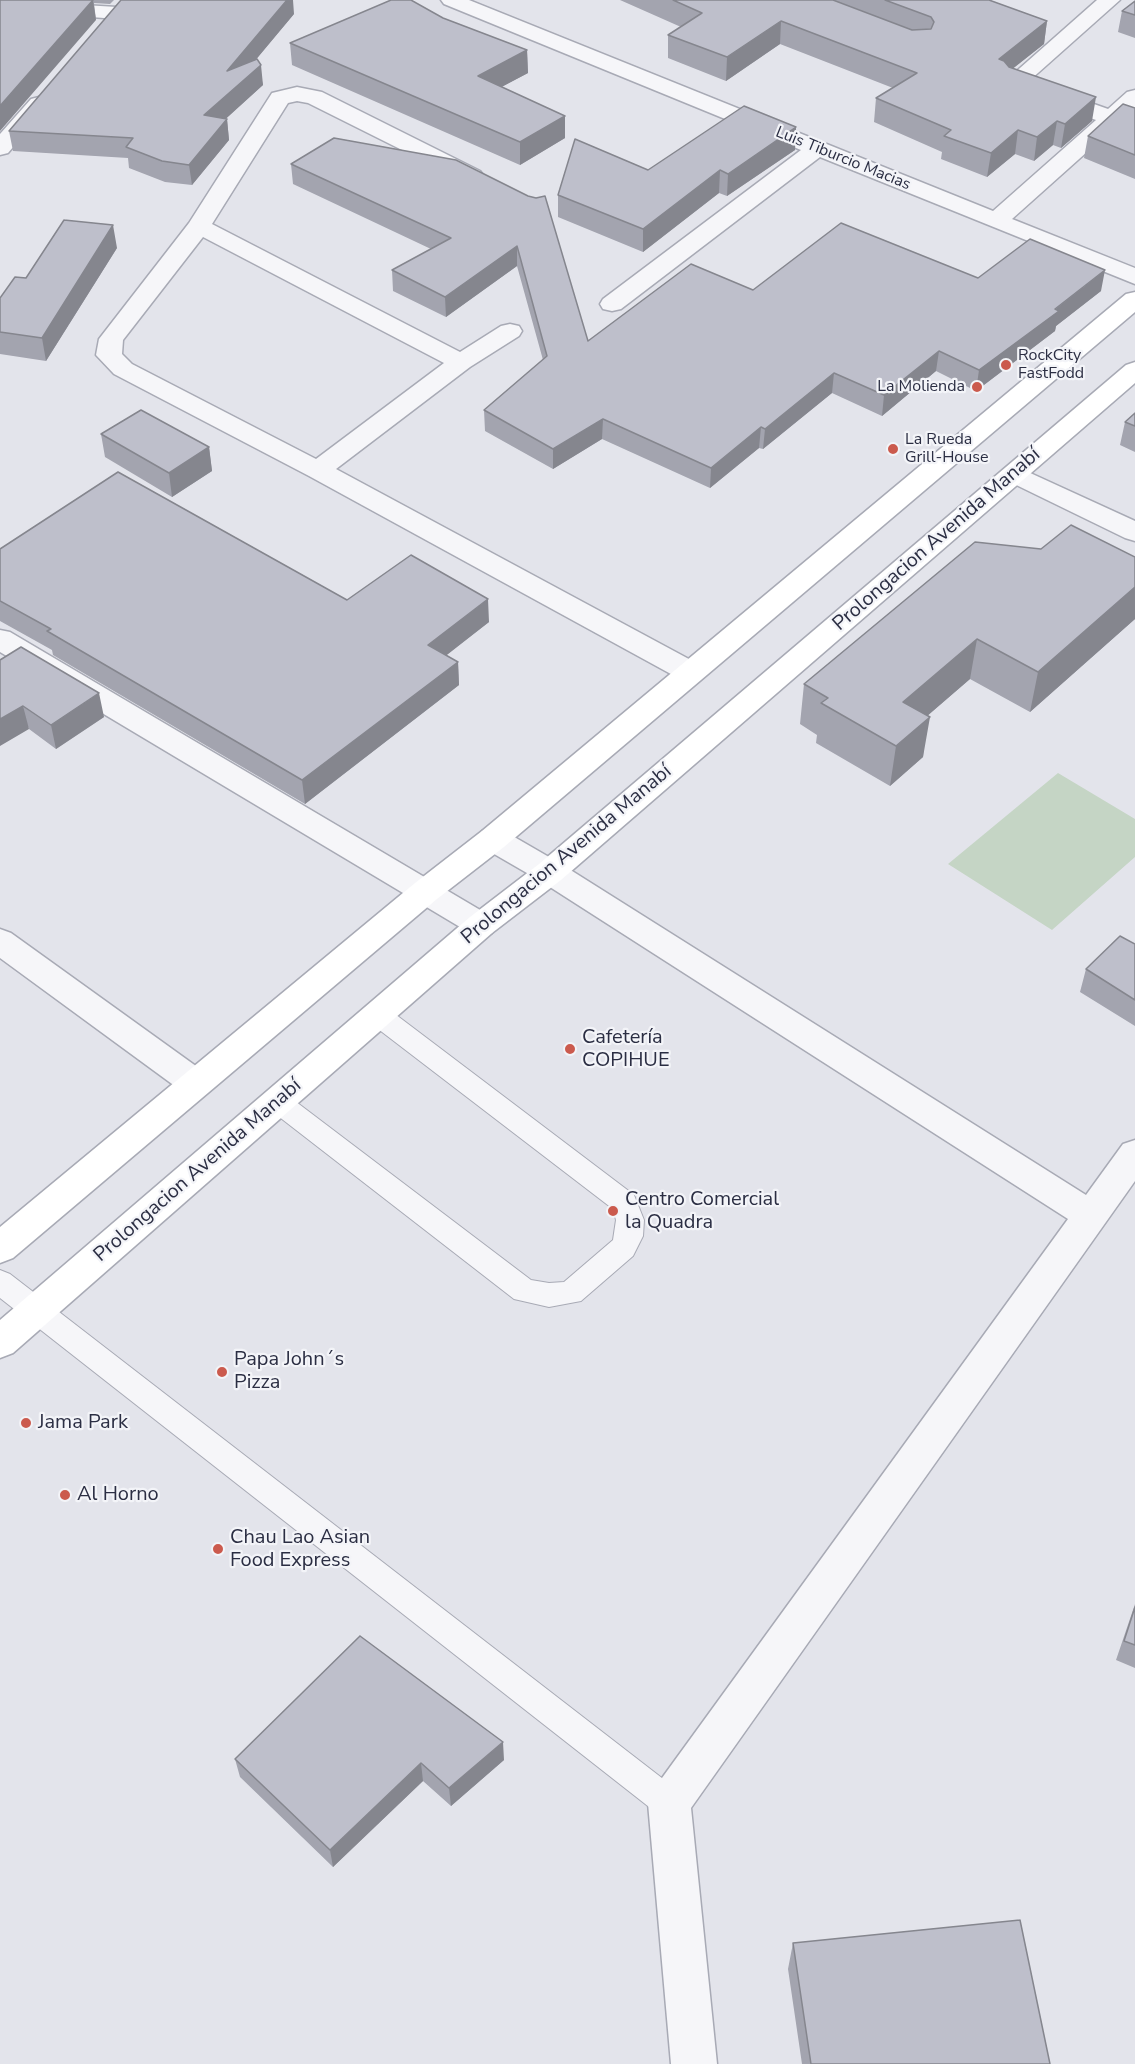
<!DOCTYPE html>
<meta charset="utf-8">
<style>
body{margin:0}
canvas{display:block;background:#e3e4eb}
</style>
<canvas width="1135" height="2064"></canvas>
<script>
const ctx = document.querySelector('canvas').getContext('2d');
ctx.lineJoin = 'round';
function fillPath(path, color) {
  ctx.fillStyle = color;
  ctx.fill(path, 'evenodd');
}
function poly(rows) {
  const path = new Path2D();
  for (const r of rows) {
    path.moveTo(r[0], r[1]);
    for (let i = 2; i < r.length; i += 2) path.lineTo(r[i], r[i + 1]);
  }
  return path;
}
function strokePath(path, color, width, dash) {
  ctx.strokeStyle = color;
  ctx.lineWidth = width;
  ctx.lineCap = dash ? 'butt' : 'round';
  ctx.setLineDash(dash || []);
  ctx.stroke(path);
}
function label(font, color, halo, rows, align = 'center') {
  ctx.font = font + ' "Nunito Sans",sans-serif';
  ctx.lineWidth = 4.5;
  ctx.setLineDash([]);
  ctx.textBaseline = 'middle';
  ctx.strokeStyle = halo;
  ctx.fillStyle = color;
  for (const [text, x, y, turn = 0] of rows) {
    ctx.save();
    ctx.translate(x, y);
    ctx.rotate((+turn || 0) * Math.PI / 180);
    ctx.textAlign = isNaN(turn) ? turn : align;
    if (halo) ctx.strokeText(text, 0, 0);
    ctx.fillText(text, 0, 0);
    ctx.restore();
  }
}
const green = poly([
 [1058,773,1135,819,1135,857,1052,930,948,864]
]);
const service = poly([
 [378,1005,387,1008,634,1195,644,1220,643,1236,633,1256,581,1301,549,1307,514,1299,269,1109,265,1102,269,1095,278,1092,287,1095,531,1280,549,1283,564,1282,613,1240,616,1220,613,1209,369,1022,365,1015,369,1008,378,1005],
 [0,1270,10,1274,680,1792,685,1803,680,1814,669,1819,658,1814,0,1298,0,1270]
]);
const minor = poly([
 [0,0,117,7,124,9,128,13,124,17,117,19,0,10,0,0],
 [441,0,469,0,993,211,1096,120,1006,88,1003,83,1097,0,1120,0,1029,81,1108,109,1127,92,1135,90,1135,109,1012,219,1135,268,1135,284,820,157,621,309,612,311,603,309,600,304,603,299,801,150,444,4,441,0],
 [297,87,322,92,480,171,484,176,480,181,472,183,464,181,308,103,297,101,288,103,212,224,460,352,501,326,510,324,519,326,522,331,519,336,470,367,336,469,700,665,704,672,700,679,690,682,680,679,309,476,114,374,96,355,99,339,189,223,272,93,297,87],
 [203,237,444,363,316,459,132,364,122,354,123,340,203,237],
 [39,97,47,99,50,104,8,153,0,155,0,134,31,99,39,97],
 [1015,466,1135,521,1135,541,1125,538,1006,480,1002,474,1006,468,1015,466],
 [0,630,10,632,492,917,497,925,492,933,481,937,470,933,0,652,0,630],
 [493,828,504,831,561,864,1086,1195,1123,1144,1135,1140,1135,1181,691,1808,717,2064,671,2064,648,1803,654,1789,1068,1219,539,880,482,847,478,839,482,831,493,828],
 [0,929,11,933,207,1074,212,1083,207,1092,195,1096,183,1092,0,958,0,929]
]);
const secondary = poly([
 [1135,292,1135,312,504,847,437,899,13,1258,0,1263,0,1227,415,883,482,831,1126,294,1135,292],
 [1135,362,1135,383,561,880,492,933,13,1353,0,1358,0,1320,470,917,539,864,1126,365,1135,362]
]);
const wall = poly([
 [0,0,114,0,110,4,94,3,96,20],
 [620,0,989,0,1047,21,1044,44,1013,68,1092,121,1061,148,1053,145,1034,161,1015,154,987,177,941,159,942,152,874,122,876,98,893,88,780,44,726,81,668,58,668,35,681,27],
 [1135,1,1135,38,1118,32,1122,11],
 [294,14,256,59,263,85,225,119,227,119,229,140,192,185,165,182,129,168,128,158,13,151,9,131],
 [290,43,527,50,528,73,501,87,565,116,565,138,520,165,292,65],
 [1135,108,1135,179,1084,158,1088,136],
 [796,127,795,150,727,196,719,193,643,252,558,217,558,195,648,170],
 [456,160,588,341,753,290,978,278,1101,291,1056,326,1055,331,976,391,936,371,882,416,832,393,763,449,759,448,710,488,602,439,553,469,485,431,484,410,543,360,517,266,446,317,393,291,392,270,431,249,293,184,291,164],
 [117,248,46,361,0,354,0,298,26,278],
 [1135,413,1135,452,1120,445,1125,422],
 [101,434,209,447,212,471,172,497,105,457],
 [0,549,347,600,489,622,446,655,458,662,459,685,305,804,53,655,52,650,0,621],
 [1135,557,1135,619,1030,712,970,679,927,716,923,757,890,786,816,743,817,735,800,724,804,684],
 [0,660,104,717,56,749,29,729],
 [1135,944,1135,1026,1080,992,1086,969],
 [1135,1604,1135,1668,1116,1660],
 [235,1759,504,1760,451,1806,423,1781,333,1867,240,1777],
 [793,1943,1050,2064,802,2064,788,1969]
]);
const shadedWall = poly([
 [93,0,96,20,0,131,0,106],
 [287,0,293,0,294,14,229,92,227,71],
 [781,21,780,44,726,81,727,57],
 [1047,21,1044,44,996,82,999,59],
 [527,50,528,73,479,99,478,76],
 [261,65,263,85,207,136,204,115],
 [1096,97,1092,121,1061,148,1065,124],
 [565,116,565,138,520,165,520,142],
 [227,119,229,140,192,185,189,165],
 [1057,121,1053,145,1034,161,1037,137],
 [796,127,795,150,727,196,728,174],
 [1018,130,1015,154,987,177,991,153],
 [720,170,719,193,643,252,643,229],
 [113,225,117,248,46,361,42,338],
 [517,246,517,266,446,317,445,297],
 [1105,270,1101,291,1056,326,1055,331,976,391,979,370],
 [939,351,936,371,882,416,884,395],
 [834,373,832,393,763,449,765,429],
 [603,419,602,439,553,469,553,449],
 [761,427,759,448,710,488,711,468],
 [209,447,212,471,172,497,169,473],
 [1135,587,1135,619,1030,712,1038,672],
 [488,599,489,622,429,669,428,645],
 [977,639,970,679,897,742,903,702],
 [458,662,459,685,305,804,302,780],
 [99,693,104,717,56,749,51,725],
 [23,706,29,729,0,746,0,719],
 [930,717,923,757,890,786,896,746],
 [503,1742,504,1760,451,1806,449,1788],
 [421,1763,423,1781,333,1867,330,1850]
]);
const building = poly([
 [0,0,93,0,0,106,0,0],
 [121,0,287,0,227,71,257,59,261,65,204,115,227,119,189,165,162,161,126,147,133,138,9,131,121,0],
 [391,0,411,0,443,18,527,50,478,76,565,116,520,142,290,43,391,0],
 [673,0,833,0,912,30,931,29,934,22,931,17,885,0,989,0,1047,21,999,59,1004,61,1009,67,1096,97,1065,124,1057,121,1037,137,1018,130,991,153,944,136,951,130,876,98,917,73,781,21,727,57,668,35,702,13,673,0],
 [1135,1,1135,15,1122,11,1135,1],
 [1123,104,1135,108,1135,155,1088,136,1123,104],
 [744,106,796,127,728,174,720,170,643,229,558,195,575,139,648,170,744,106],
 [334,138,456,160,528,196,536,198,545,196,588,341,691,264,753,290,841,223,978,278,1030,239,1105,270,1055,309,1059,311,979,370,939,351,884,395,834,373,765,429,761,427,711,468,603,419,553,449,484,410,547,356,517,246,445,297,392,270,451,238,291,164,334,138],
 [64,220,113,225,42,338,0,332,0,298,15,277,26,278,64,220],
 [141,410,209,447,169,473,101,434,141,410],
 [1135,413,1135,426,1125,422,1135,413],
 [118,472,347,600,411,555,488,599,428,645,458,662,302,780,47,631,51,629,0,601,0,549,118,472],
 [1071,525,1135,557,1135,587,1038,672,977,639,903,702,930,717,896,746,821,703,828,698,804,684,975,542,1041,549,1071,525],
 [21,647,99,693,51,725,23,706,0,719,0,660,21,647],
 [1120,936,1135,944,1135,1000,1086,969,1120,936],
 [1135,1607,1135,1645,1124,1641,1135,1607],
 [360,1636,503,1742,449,1788,421,1763,330,1850,235,1759,360,1636],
 [1020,1920,1050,2064,811,2064,793,1943,1020,1920]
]);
const markers = [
 [1006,365,6,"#cb5a4d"],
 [977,387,6,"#cb5a4d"],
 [893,449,6,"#cb5a4d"],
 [570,1049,6,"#cb5a4d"],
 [613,1211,6,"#cb5a4d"],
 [222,1372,6,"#cb5a4d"],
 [26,1423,6,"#cb5a4d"],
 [65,1495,6,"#cb5a4d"],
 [218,1549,6,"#cb5a4d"]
];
const farStreetnames = [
 ["Luis Tiburcio Macias",843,159,22]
];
const farPoinames = [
 ["RockCity",1018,356],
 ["FastFodd",1018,374],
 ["La Molienda",965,387,"right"],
 ["La Rueda",905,440],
 ["Grill-House",905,458]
];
const streetNames = [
 ["Prolongacion Avenida Manabí",937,540,-41],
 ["Prolongacion Avenida Manabí",567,855,-40],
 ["Prolongacion Avenida Manabí",198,1171,-41]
];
const poiNames = [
 ["Cafetería",582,1038],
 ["COPIHUE",582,1061],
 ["Centro Comercial",625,1200],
 ["la Quadra",625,1223],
 ["Papa John´s",234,1360],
 ["Pizza",234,1383],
 ["Jama Park",38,1423],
 ["Al Horno",77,1495],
 ["Chau Lao Asian",230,1538],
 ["Food Express",230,1561]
];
fillPath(green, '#c5d5c5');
strokePath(service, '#a8aab5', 2);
strokePath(minor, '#a8aab5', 3);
strokePath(secondary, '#a8aab5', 3);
fillPath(service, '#f6f6f9');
fillPath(minor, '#f6f6f9');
fillPath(secondary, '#fff');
fillPath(wall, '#a3a4af');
fillPath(shadedWall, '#85868e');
fillPath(building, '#bebfcb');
strokePath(building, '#85868e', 1.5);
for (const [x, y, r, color] of markers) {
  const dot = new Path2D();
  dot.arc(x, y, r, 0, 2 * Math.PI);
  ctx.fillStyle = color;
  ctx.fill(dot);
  strokePath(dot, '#f3f4f8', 2);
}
label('16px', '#2b2e43', '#f3f4f8', farStreetnames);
label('16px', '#2b2e43', '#f3f4f8', farPoinames, 'left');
label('20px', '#2b2e43', '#f3f4f8', streetNames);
label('20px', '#2b2e43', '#f3f4f8', poiNames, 'left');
</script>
